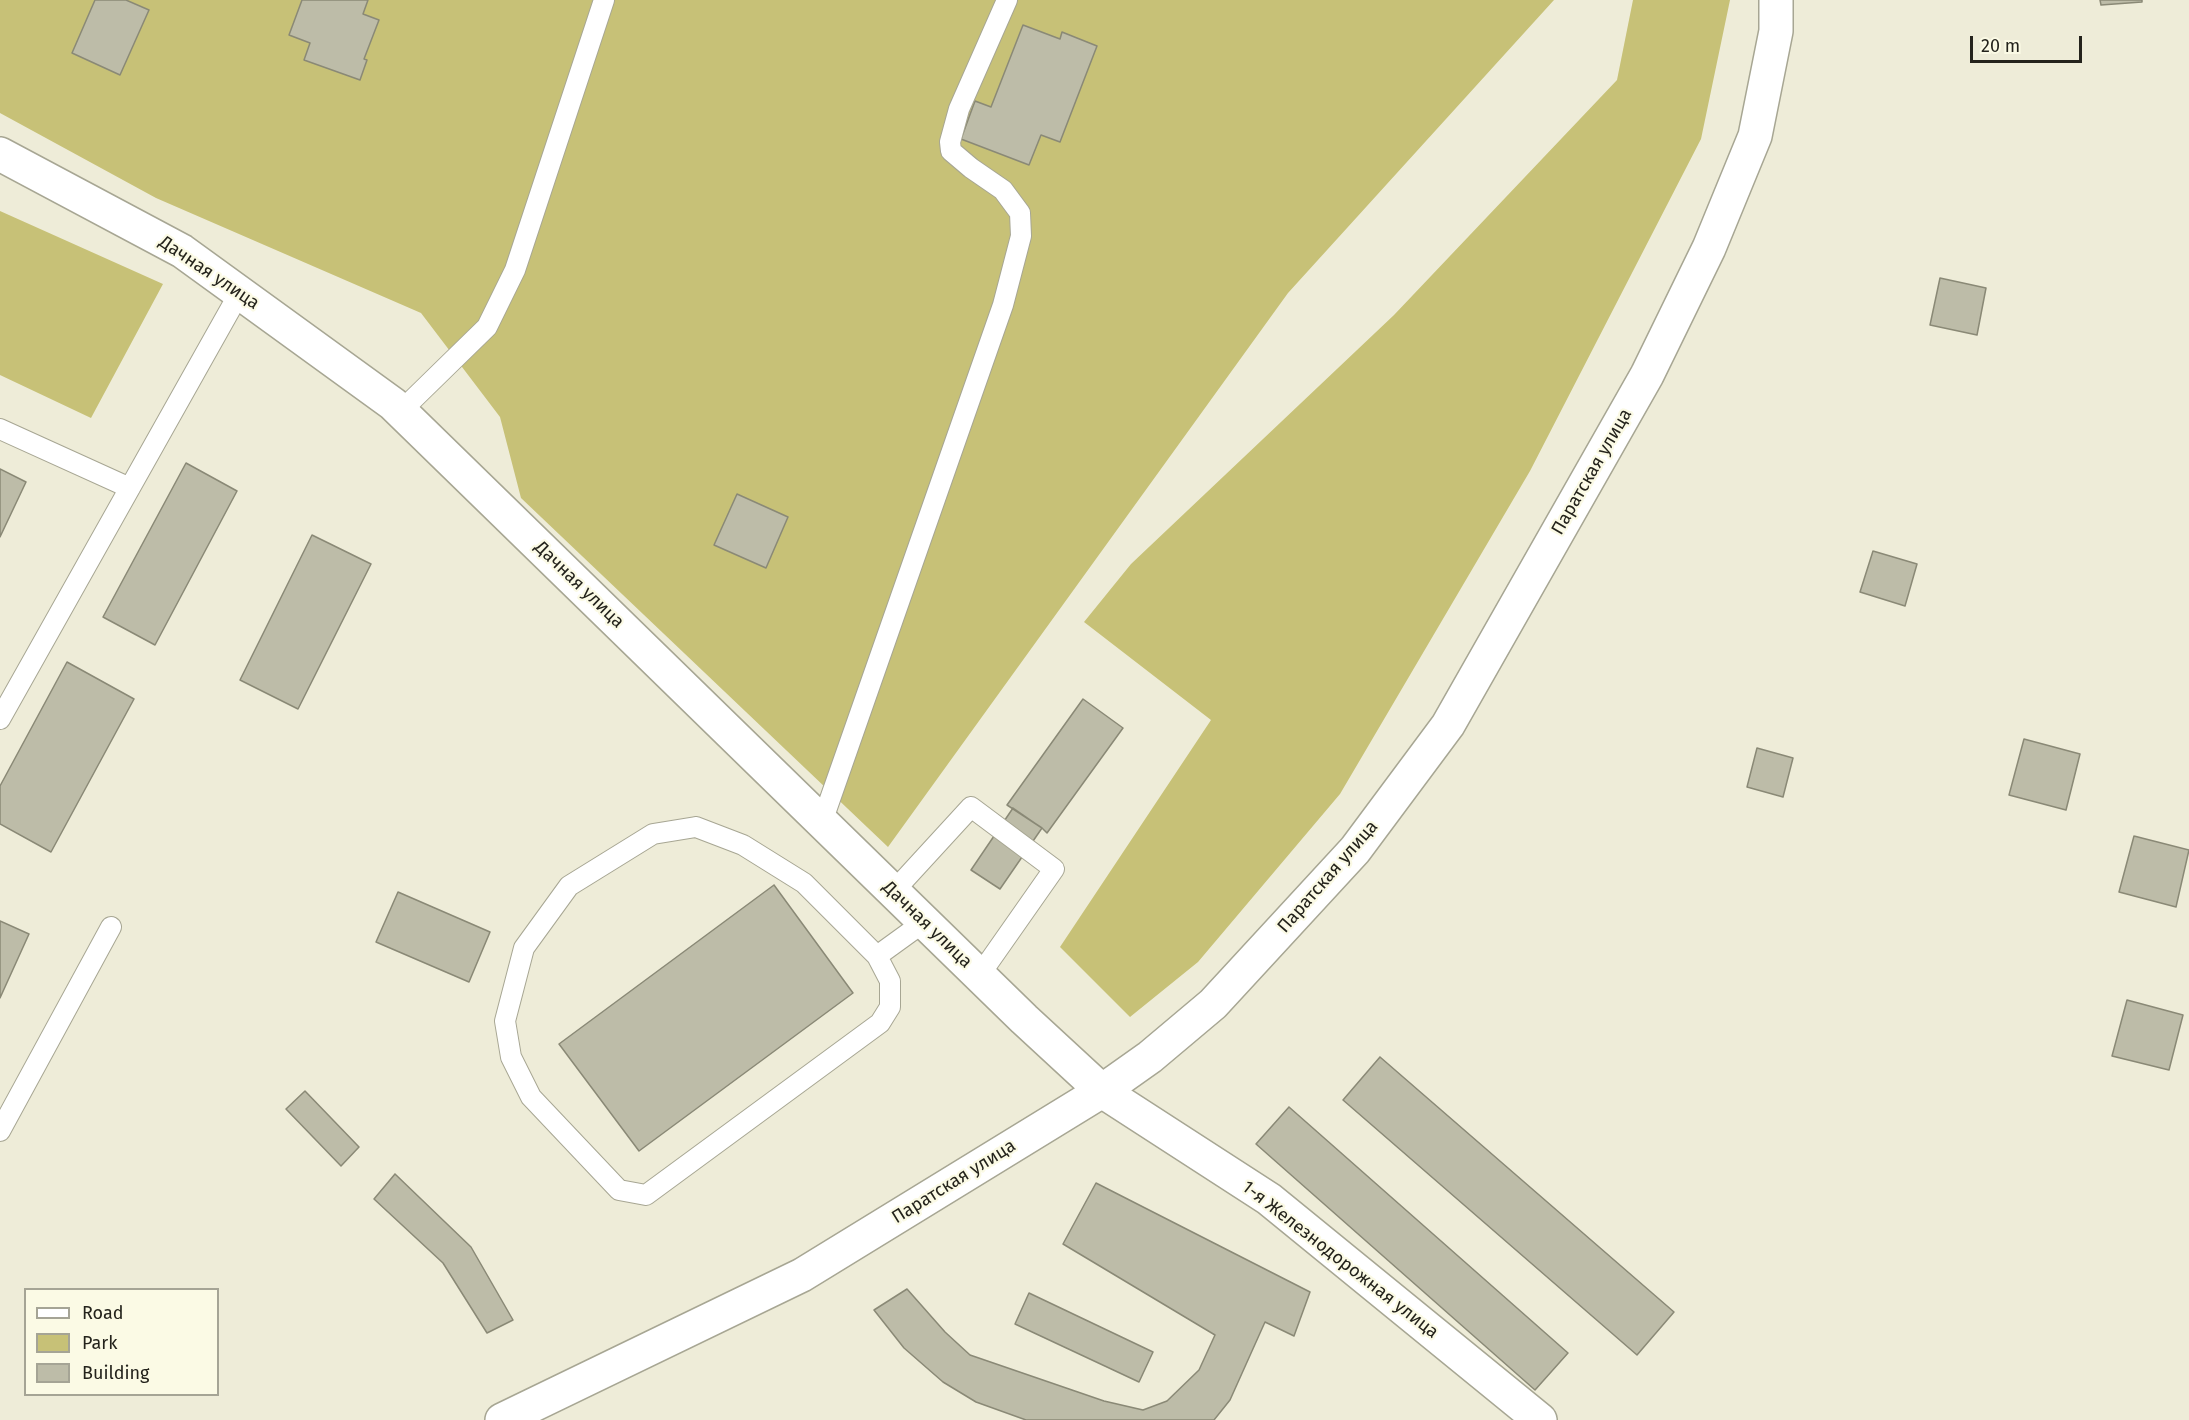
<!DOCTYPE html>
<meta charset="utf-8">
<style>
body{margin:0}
#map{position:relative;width:2189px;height:1420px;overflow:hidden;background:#eeecd8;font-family:"Fira Sans",sans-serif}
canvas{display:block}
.legend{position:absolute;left:24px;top:1288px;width:195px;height:108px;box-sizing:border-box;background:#fbfae5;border:2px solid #a5a495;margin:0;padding:8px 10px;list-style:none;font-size:18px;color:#24231c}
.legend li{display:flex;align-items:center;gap:12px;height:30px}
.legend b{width:30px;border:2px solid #a5a495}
.scale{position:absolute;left:1970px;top:36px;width:112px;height:27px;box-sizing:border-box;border:3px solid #24231c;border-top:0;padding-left:8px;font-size:18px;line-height:21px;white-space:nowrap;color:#24231c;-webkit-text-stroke:4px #fbfae5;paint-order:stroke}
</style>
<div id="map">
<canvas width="2189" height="1420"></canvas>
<ul class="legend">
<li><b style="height:8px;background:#fff"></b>Road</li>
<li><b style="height:16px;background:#c7c177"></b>Park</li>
<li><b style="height:16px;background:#bdbca8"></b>Building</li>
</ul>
<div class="scale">20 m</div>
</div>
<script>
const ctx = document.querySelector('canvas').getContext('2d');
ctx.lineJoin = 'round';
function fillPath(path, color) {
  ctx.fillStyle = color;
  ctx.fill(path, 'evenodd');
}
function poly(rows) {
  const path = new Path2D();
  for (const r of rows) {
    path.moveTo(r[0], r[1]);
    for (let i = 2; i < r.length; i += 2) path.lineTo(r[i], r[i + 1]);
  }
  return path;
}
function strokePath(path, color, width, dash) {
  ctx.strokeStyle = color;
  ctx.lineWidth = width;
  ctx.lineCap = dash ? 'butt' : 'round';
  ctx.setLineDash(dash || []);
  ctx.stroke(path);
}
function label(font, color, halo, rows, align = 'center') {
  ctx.font = font + ' "Fira Sans",sans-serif';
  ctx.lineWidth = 4.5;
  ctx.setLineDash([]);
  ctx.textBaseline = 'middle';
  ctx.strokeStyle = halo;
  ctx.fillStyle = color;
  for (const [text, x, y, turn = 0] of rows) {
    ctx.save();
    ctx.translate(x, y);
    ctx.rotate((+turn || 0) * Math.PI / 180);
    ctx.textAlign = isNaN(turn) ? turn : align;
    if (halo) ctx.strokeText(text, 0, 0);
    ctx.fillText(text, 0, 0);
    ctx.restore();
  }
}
const green = poly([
 [0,0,1554,0,1288,293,888,847,521,498,500,417,421,313,156,198,0,113],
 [1633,0,1730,0,1701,139,1530,471,1340,794,1198,962,1130,1017,1060,947,1211,720,1084,622,1131,564,1394,315,1617,80],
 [0,211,163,284,91,418,0,375]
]);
const building = poly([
 [95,0,126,0,149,10,120,75,72,53,95,0],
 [302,0,368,0,363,14,379,20,364,59,367,60,360,80,304,60,310,43,289,35,302,0],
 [2100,0,2142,0,2142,2,2101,5,2100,0],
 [1023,25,1060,39,1062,32,1097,46,1060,142,1041,135,1029,165,961,139,975,101,991,107,1023,25],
 [1940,278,1986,288,1977,335,1930,325,1940,278],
 [186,463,237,491,155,645,103,617,186,463],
 [0,469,26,482,0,537,0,469],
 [737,494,788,517,766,568,714,545,737,494],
 [312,535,371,564,298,709,240,680,312,535],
 [1873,551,1917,564,1905,606,1860,592,1873,551],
 [67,662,134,699,51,852,0,824,0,786,67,662],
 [1083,699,1123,728,1047,833,1042,828,1007,805,1083,699],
 [2024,739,2080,754,2066,810,2009,795,2024,739],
 [1757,748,1793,758,1783,797,1747,787,1757,748],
 [1013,808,1042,828,1000,889,971,870,1013,808],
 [2134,836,2189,850,2176,907,2119,892,2134,836],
 [774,885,853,993,639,1151,559,1044,774,885],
 [398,892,490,932,469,982,376,942,398,892],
 [0,921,29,934,0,998,0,921],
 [2127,1000,2183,1015,2169,1070,2112,1056,2127,1000],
 [1380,1057,1674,1312,1637,1355,1343,1100,1380,1057],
 [305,1091,359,1147,341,1166,286,1109,305,1091],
 [1289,1107,1568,1353,1535,1390,1256,1144,1289,1107],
 [395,1174,471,1247,513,1320,487,1333,443,1263,374,1199,395,1174],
 [1096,1183,1310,1292,1294,1336,1265,1322,1230,1400,1214,1420,1026,1420,976,1402,943,1382,904,1348,874,1310,907,1289,945,1332,970,1355,1104,1401,1143,1410,1167,1401,1199,1370,1215,1335,1063,1244,1096,1183],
 [1029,1293,1153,1352,1139,1382,1015,1324,1029,1293]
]);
const lane = poly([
 [401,411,487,327,515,270,604,0],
 [0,429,130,488],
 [0,719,240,292],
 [822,822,1003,305,1021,236,1020,213,1003,190,971,168,951,151,950,142,959,109,1007,0],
 [696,827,743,845,804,883,877,956,890,981,890,1007,880,1023,646,1195,619,1190,531,1097,511,1057,505,1021,524,948,569,886,653,834,696,827],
 [893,892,971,807,1054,869,979,976],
 [877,956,924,922],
 [0,1131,111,927]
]);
const street = poly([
 [0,154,182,251,393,404,1024,1019,1102,1091,1269,1199,1540,1420]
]);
const secondary = poly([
 [502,1420,802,1275,1102,1091,1150,1057,1213,1004,1355,850,1448,725,1647,375,1709,248,1755,136,1776,31,1776,0]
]);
const streetNames = [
 ["Дачная улица",209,273,34],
 ["Паратская улица",1592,472,-60],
 ["Дачная улица",579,585,44],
 ["Паратская улица",1328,877,-49],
 ["Дачная улица",927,925,44],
 ["Паратская улица",954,1182,-32],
 ["1-я Железнодорожная улица",1340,1260,38]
];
fillPath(green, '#c7c177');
fillPath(building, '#bdbca8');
strokePath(building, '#8a8976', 1.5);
strokePath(lane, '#a7a693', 22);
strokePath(street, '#a7a693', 36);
strokePath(secondary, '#a7a693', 36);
strokePath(lane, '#fff', 20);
strokePath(street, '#fff', 33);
strokePath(secondary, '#fff', 33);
label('18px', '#24231c', '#fbfae5', streetNames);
</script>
